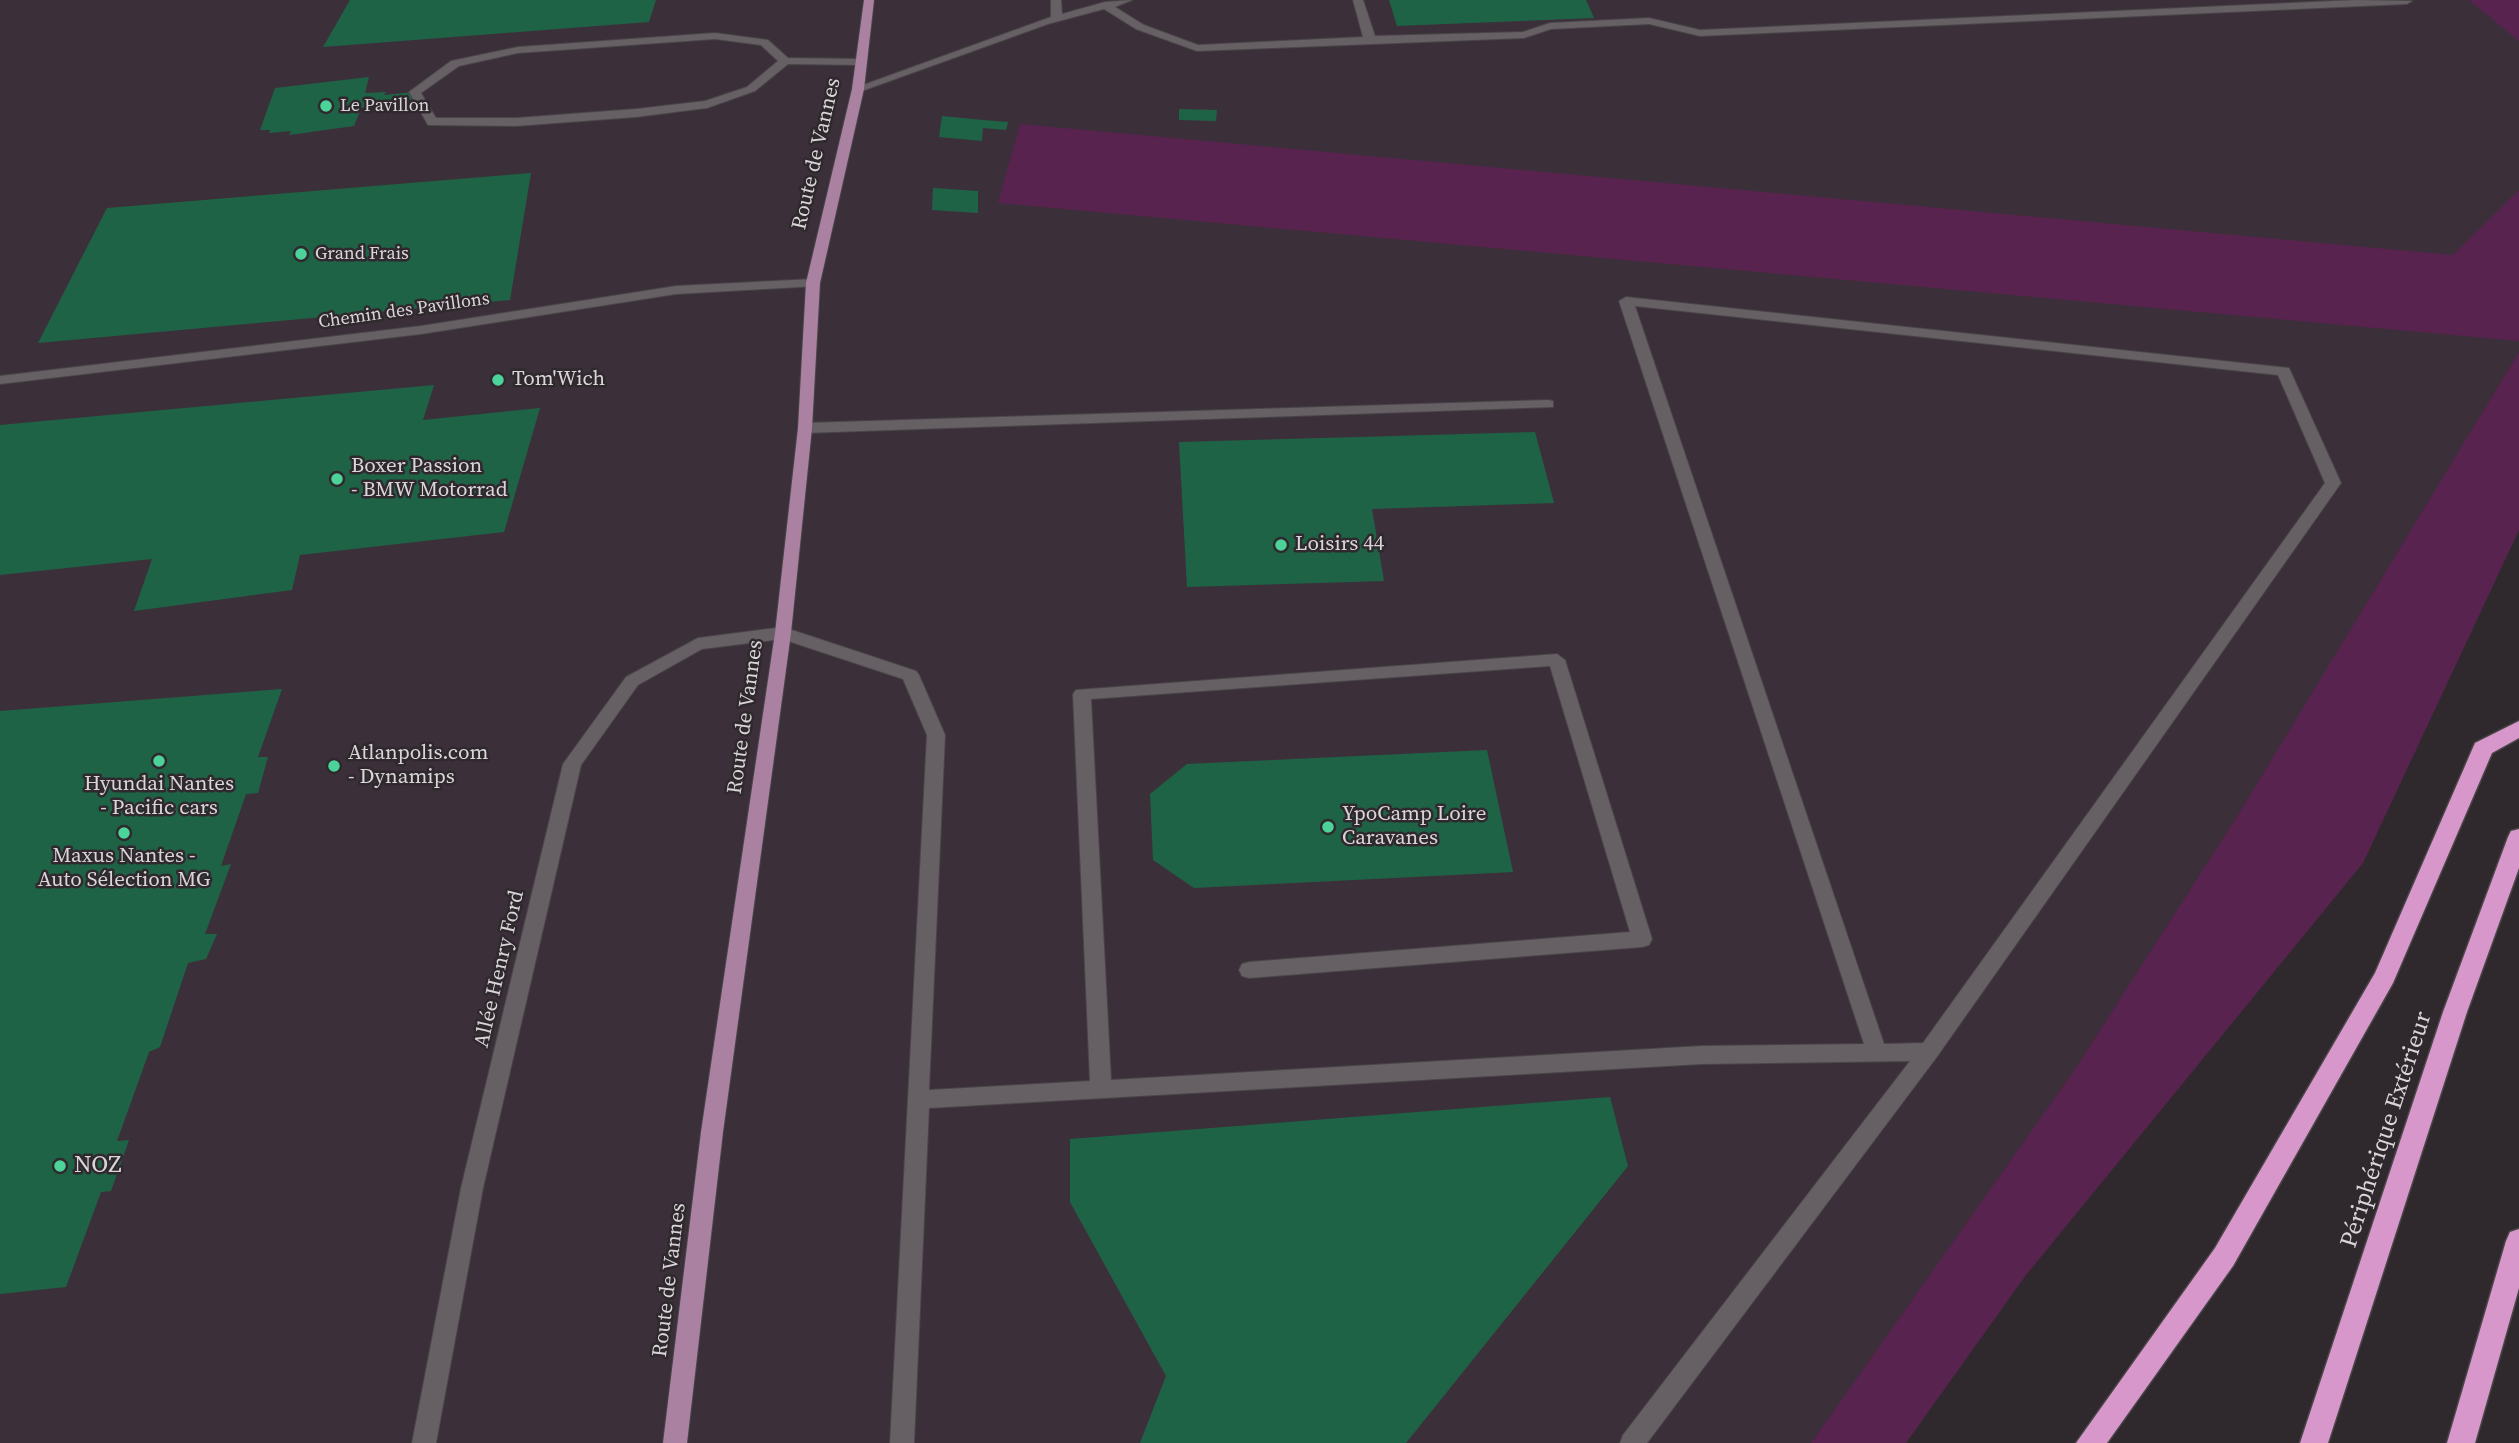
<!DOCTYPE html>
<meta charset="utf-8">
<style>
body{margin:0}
canvas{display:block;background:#2f292e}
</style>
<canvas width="2519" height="1443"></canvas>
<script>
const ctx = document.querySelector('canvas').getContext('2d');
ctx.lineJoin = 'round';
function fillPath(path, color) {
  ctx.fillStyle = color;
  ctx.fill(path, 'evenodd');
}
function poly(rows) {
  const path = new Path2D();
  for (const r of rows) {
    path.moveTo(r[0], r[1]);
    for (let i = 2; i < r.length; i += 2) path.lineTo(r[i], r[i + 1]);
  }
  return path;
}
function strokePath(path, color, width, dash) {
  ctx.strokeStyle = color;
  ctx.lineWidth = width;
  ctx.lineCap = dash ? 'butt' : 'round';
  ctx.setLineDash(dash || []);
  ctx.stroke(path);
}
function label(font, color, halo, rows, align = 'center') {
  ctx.font = font + ' "Source Serif 4",serif';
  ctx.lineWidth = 5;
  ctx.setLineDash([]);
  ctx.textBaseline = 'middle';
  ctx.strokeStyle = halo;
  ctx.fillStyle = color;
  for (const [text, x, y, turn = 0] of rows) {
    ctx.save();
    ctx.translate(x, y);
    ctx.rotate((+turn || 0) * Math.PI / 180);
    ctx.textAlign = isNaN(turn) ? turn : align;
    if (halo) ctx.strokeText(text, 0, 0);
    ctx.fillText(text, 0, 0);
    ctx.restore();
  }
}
const built = poly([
 [0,0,2519,0,2519,352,2236,818,2075,1069,1811,1443,0,1443]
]);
const green = poly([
 [2469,0,2519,0,2519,41],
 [1020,124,2453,255,2519,190,2519,341,998,203],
 [2519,352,2519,530,2363,863,2026,1275,1906,1443,1811,1443,2075,1069,2236,818]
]);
const building = poly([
 [350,0,656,0,649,22,323,47],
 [1389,0,1586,0,1594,18,1397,26],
 [369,77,365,93,386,92,384,95,415,92,413,99,361,108,354,126,289,135,291,131,269,133,270,130,260,130,275,88],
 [1179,109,1217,110,1216,121,1179,120],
 [942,116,983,120,1008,122,1006,130,983,128,982,141,939,137],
 [531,173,510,300,38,343,107,208],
 [933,188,978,191,978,213,932,210],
 [434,385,423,420,540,408,504,532,300,555,292,590,134,611,152,559,0,575,0,425],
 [1535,432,1554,503,1372,509,1384,581,1187,587,1179,442],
 [282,689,258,757,268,757,258,793,246,794,221,866,231,864,205,934,217,934,206,959,188,963,160,1047,149,1052,117,1141,129,1140,111,1191,101,1192,66,1287,0,1294,0,711],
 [1487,750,1513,872,1194,888,1153,860,1150,794,1187,764],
 [1610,1097,1628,1166,1406,1443,1140,1443,1166,1376,1070,1202,1070,1139]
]);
const minor = poly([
 [1051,0,1061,0,1062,14,1105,2,1132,0,1115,7,1144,25,1198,45,1363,37,1353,0,1363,0,1375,36,1523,32,1550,23,1649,18,1700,30,2356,0,2412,1,2407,4,1700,36,1649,24,1551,29,1524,38,1197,51,1136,29,1104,9,1048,24,862,91,852,89,1051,17,1051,0],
 [715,33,768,40,788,58,861,59,867,62,861,65,788,64,755,91,707,108,636,117,516,126,428,125,409,92,451,61,518,47,715,33],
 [715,39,761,45,778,61,747,87,705,101,636,109,516,118,436,118,421,93,459,66,518,53,715,39],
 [813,279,818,280,818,286,676,294,421,334,0,384,0,376,421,326,676,286,813,279],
 [1626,297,2289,368,2341,483,1936,1058,1647,1443,1620,1443,1623,1435,1910,1061,1702,1064,929,1108,914,1443,890,1443,927,735,903,679,782,639,702,649,638,685,581,765,483,1188,436,1443,412,1443,461,1188,563,764,626,677,698,638,783,627,916,671,919,675,945,735,929,1090,1090,1081,1073,694,1076,690,1557,654,1565,660,1652,939,1649,945,1642,947,1249,978,1242,976,1239,970,1242,964,1249,962,1630,932,1550,666,1091,699,1111,1080,1702,1046,1864,1044,1619,301,1626,297],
 [1635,306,2278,375,2325,483,1923,1043,1884,1044,1635,306],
 [1548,400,1553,401,1553,407,805,433,798,428,805,423,1548,400]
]);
const major = poly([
 [864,0,874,0,864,89,820,283,812,428,791,633,723,1132,687,1443,663,1443,701,1132,775,633,798,428,806,283,852,89,864,0]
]);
const highway = poly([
 [2519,721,2519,738,2492,753,2393,983,2233,1266,2107,1443,2076,1443,2215,1248,2375,973,2475,743,2519,721],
 [2519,829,2519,868,2467,1012,2328,1443,2300,1443,2443,1012,2508,837,2511,831,2519,829],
 [2519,1229,2519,1288,2475,1443,2447,1443,2506,1241,2510,1232,2519,1229]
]);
const markers = [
 [326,106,7,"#4cd39a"],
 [301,254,7,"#4cd39a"],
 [498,380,7,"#4cd39a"],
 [337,479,7,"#4cd39a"],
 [1281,545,7,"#4cd39a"],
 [159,761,7,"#4cd39a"],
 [334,766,7,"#4cd39a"],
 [1328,827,7,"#4cd39a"],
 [124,833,7,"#4cd39a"],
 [60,1166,7,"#4cd39a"]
];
const farPoinames = [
 ["Le Pavillon",340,106],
 ["Grand Frais",315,254]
];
const farStreetnames = [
 ["Chemin des Pavillons",404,311,-8]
];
const streetNames = [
 ["Route de Vannes",817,154,-77],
 ["Route de Vannes",746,717,-82],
 ["Allée Henry Ford",500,969,-77],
 ["Route de Vannes",670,1280,-83]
];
const poiNames = [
 ["Tom'Wich",512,380],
 ["Boxer Passion",351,467],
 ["- BMW Motorrad",351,491],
 ["Loisirs 44",1295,545],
 ["Atlanpolis.com",348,754],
 ["- Dynamips",348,778],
 ["Hyundai Nantes",159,785,"center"],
 ["- Pacific cars",159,809,"center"],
 ["YpoCamp Loire",1342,815],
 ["Caravanes",1342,839],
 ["Maxus Nantes -",124,857,"center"],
 ["Auto Sélection MG",124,881,"center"]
];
const nearStreetnames = [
 ["Périphérique Extérieur",2387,1130,-72]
];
const nearPoinames = [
 ["NOZ",74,1166]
];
fillPath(built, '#3b3039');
fillPath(green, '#58234f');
fillPath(building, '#1f6347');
strokePath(minor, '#494548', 2);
strokePath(major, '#494548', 2);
strokePath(highway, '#494548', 3);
fillPath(minor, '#665f64');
fillPath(major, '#aa81a1');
fillPath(highway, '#d797ca');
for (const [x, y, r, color] of markers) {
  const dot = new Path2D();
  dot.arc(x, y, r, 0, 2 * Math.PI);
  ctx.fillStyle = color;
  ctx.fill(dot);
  strokePath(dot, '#2f292e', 2.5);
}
label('18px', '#d9d5d8', '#2f292e', farPoinames, 'left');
label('18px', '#d9d5d8', '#2f292e', farStreetnames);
label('21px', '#d9d5d8', '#2f292e', streetNames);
label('21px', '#d9d5d8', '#2f292e', poiNames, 'left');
label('24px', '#d9d5d8', '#2f292e', nearStreetnames);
label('24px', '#d9d5d8', '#2f292e', nearPoinames, 'left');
</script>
